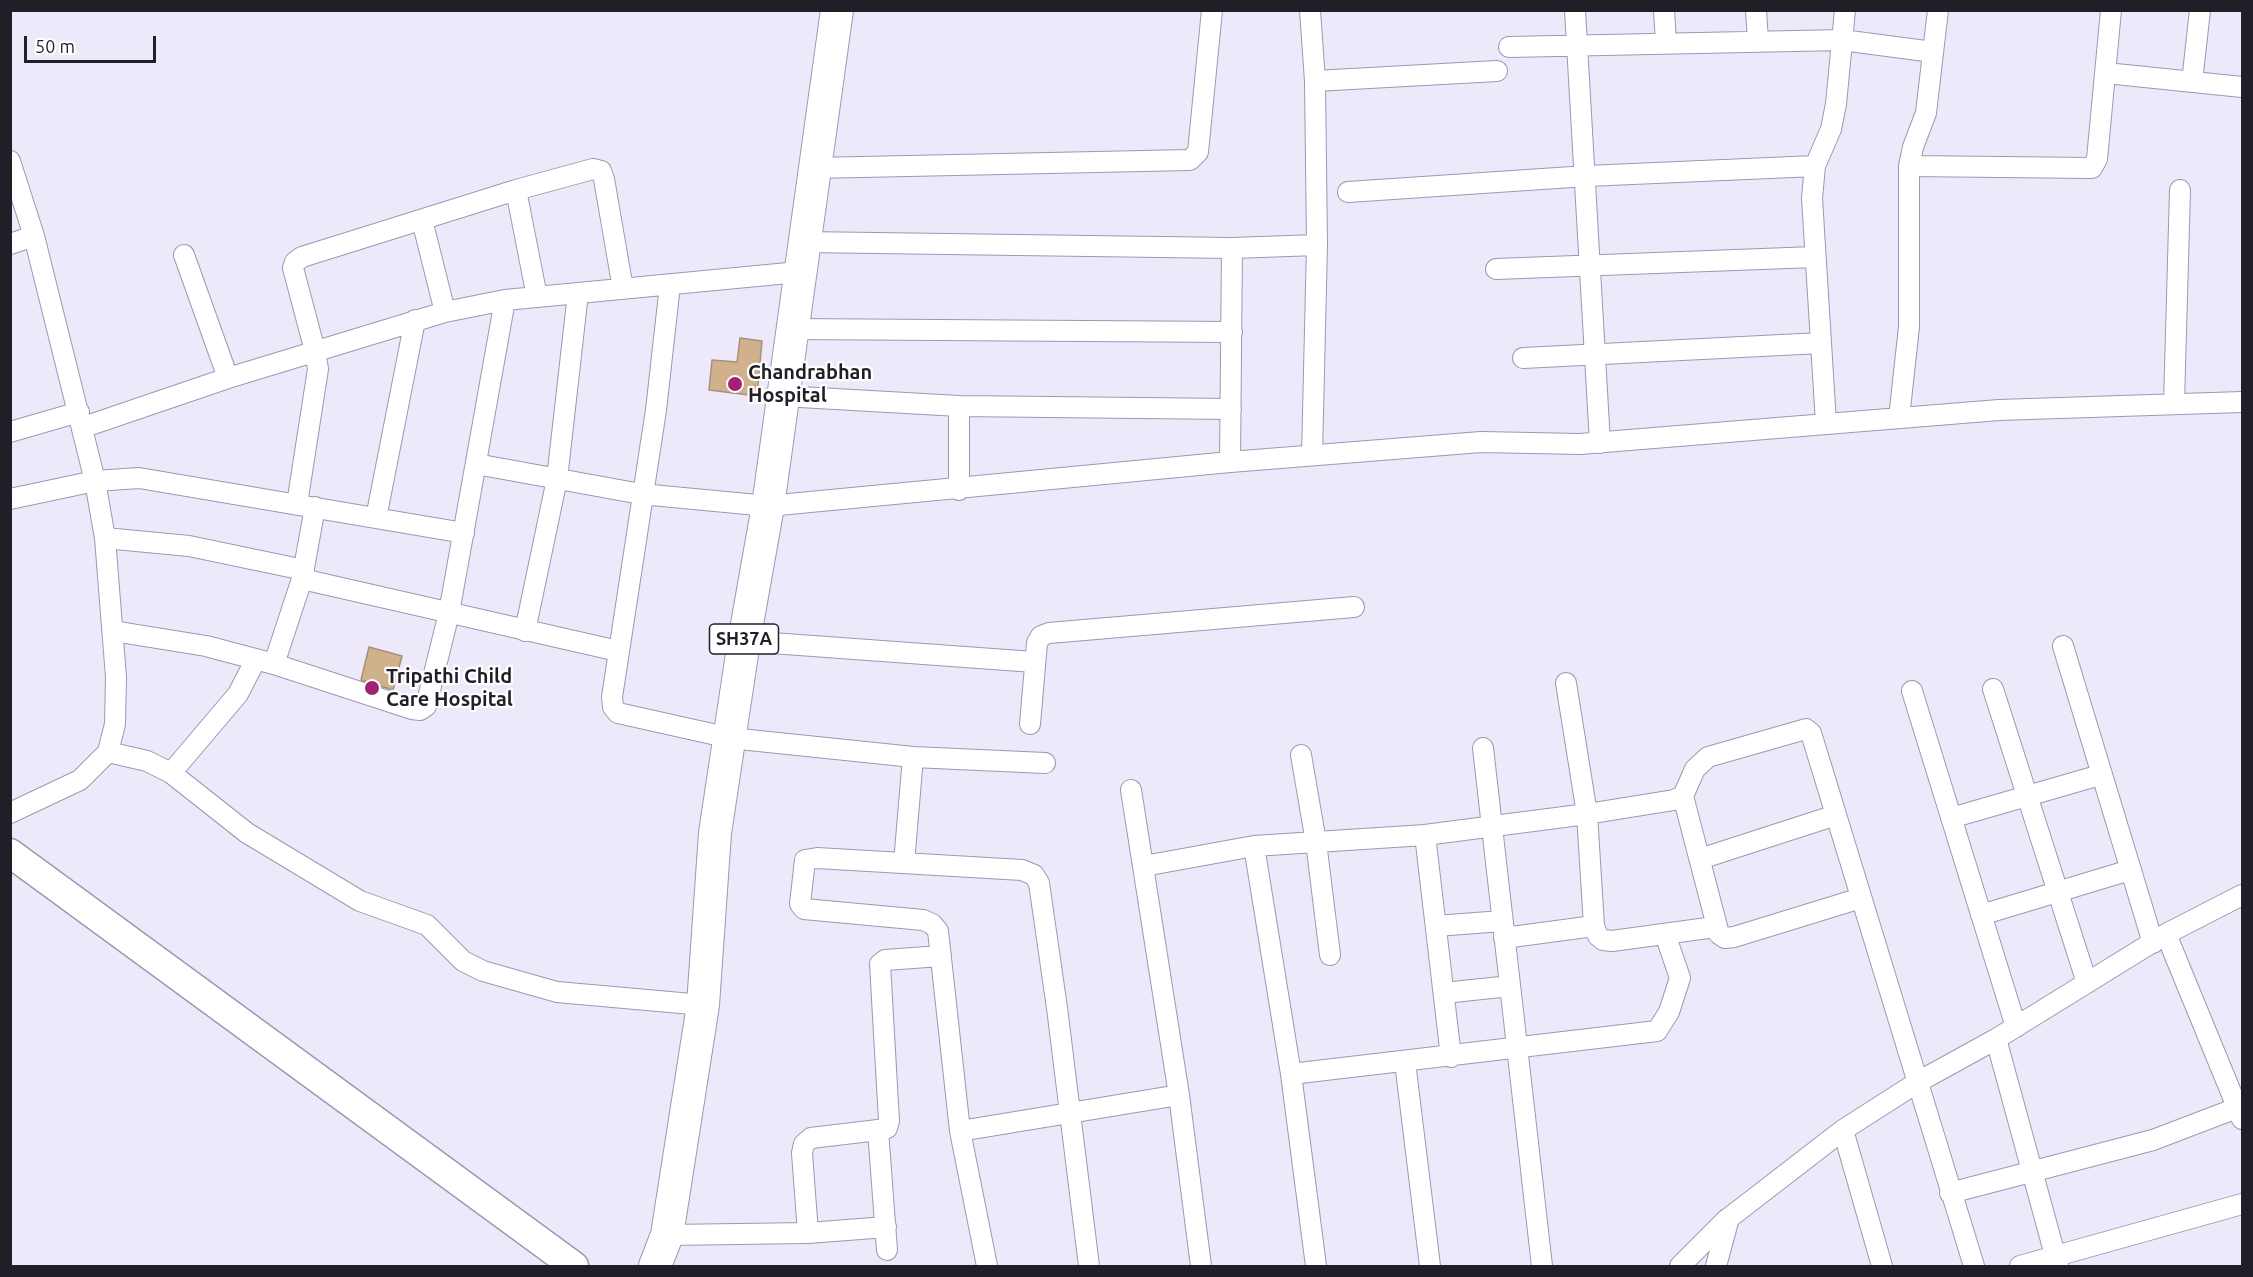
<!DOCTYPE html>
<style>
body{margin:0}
#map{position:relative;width:2253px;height:1277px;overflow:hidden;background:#ede9fb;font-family:Ubuntu,sans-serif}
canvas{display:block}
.frame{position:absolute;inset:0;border:12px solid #211e28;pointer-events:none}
.scale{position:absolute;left:24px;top:36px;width:132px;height:27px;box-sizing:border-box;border:3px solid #211e28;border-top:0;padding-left:8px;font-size:18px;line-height:21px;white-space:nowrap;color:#211e28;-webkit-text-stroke:4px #fff;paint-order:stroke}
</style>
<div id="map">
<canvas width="2253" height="1277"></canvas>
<div class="frame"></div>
<div class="scale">50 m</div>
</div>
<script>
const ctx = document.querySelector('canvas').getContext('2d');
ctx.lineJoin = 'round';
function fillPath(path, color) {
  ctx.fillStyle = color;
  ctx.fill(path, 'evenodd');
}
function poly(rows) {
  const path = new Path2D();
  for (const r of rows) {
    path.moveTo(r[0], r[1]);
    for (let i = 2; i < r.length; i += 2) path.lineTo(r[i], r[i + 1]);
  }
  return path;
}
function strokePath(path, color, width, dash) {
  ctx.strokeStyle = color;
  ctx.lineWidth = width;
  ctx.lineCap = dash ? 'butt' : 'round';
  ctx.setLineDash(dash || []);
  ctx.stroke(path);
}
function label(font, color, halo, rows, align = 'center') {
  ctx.font = font + ' Ubuntu,sans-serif';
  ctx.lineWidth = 4.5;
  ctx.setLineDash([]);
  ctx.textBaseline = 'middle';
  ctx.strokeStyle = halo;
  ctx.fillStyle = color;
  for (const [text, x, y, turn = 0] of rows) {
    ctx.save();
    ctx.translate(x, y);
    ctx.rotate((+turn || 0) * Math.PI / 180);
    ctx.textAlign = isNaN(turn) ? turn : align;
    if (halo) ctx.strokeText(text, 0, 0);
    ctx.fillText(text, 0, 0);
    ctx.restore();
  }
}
const building = poly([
 [740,338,762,341,757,396,709,390,712,360,737,362,740,338],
 [369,647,402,656,393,690,361,680,369,647]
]);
const street = poly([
 [1310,10,1315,81,1317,245,1312,455],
 [1575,10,1600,443],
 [1664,10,1666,43],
 [1756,10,1758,41],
 [1509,47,1842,40,1933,52],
 [2106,73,2242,87],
 [1315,81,1497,71],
 [2192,82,2200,10],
 [10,161,34,236,95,481,105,538,116,677,115,724,108,752,80,780,10,813],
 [1909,166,2092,168,2097,159,2111,10],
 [814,168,1190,160,1198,152,1212,10],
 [516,190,537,297],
 [1348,192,1587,176,1815,166],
 [422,220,445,312],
 [803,242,1232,248,1317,245],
 [10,244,34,236],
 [184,255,228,378],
 [1496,269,1815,257],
 [670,285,656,410,612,697,613,707,618,713,730,738,913,757,1045,763],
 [791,329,1232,332],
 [1523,358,1821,343],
 [782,396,959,406,1231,409],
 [2174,403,2180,190],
 [1899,418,1909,327,1909,166,1913,147,1926,113,1938,10],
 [1826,423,1812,198,1815,166,1831,129,1836,104,1845,10],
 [84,427,228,378,445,312,505,300,799,272],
 [10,432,79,412],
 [1230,462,1232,248],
 [476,464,641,494,768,506,1230,462,1481,442,1580,444,1999,410,2242,402],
 [959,490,959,406],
 [10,499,95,481,139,478,464,533],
 [297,504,318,369,315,351,293,268,295,262,302,257,516,190,593,169,601,171,604,179,623,289],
 [376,518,415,320],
 [105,538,189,546,304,570],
 [302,579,618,651],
 [113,631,206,646,274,664,412,709,420,710,426,706,449,613,505,300],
 [525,631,557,479,578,293],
 [744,641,1034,662],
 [2063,646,2153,943],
 [274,664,302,579,315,507],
 [1566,683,1587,814,1594,926,1598,936,1603,940,1612,941,1715,927],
 [1993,689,2087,983],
 [1912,691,2016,1027],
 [1030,724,1037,643,1041,636,1049,633,1354,607],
 [1483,748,1542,1266],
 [108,752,147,761,171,773,247,833,360,901,427,925,463,961,483,971,557,992,703,1005],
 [1301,755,1316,842,1330,955],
 [171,773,238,694,256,659],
 [1131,790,1179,1095,1201,1266],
 [1683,796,1719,934,1725,938,1734,937,1861,898],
 [1951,818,2100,775],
 [1425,835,1451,1057],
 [1254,846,1291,1074,1316,1266],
 [1700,859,1836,815],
 [904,863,913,757],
 [1144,866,1254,846,1425,835,1587,814,1674,800,1683,796,1695,769,1708,757,1806,729,1811,733,1974,1266],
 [1981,915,2130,870],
 [1436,926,1502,921],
 [2166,934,2242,1119],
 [1504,938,1594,926],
 [1444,993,1510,986],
 [1996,1039,2058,1266],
 [1405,1062,1430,1266],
 [1291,1074,1657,1031,1669,1012,1680,978,1665,934],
 [878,1130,887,1250],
 [1843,1130,1882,1266],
 [960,1131,1179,1095],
 [1950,1193,2153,1140,2242,1106],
 [808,1233,802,1153,804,1144,811,1138,878,1130,887,1128,889,1121,880,964,885,960,941,956],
 [667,1235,808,1233,886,1227],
 [987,1266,960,1131,938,931,932,924,923,920,804,909,800,904,805,860,817,858,1022,870,1034,875,1039,883,1057,1008,1089,1266],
 [1680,1266,1727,1219],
 [1716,1266,1729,1218,1843,1130,1918,1082,1996,1039,2166,934,2242,895],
 [2020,1266,2242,1204]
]);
const secondary = poly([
 [10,853,574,1266]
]);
const primary = poly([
 [655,1266,667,1235,703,1005,715,833,744,641,768,506,837,10]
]);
const markers = [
 [735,384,8,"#a12274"],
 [372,688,8,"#a12274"]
];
const shields = [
 [744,639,69]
];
const shieldNames = [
 ["SH37A",744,639]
];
const poiNames = [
 ["Chandrabhan",748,372],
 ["Hospital",748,395],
 ["Tripathi Child",386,676],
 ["Care Hospital",386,699]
];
fillPath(building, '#d0b18b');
strokePath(building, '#a4917a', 1.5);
strokePath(street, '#9f97b2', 22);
strokePath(secondary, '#9f97b2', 31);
strokePath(primary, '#9f97b2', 34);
strokePath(street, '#fff', 20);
strokePath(secondary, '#fff', 28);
strokePath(primary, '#fff', 32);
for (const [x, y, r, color] of markers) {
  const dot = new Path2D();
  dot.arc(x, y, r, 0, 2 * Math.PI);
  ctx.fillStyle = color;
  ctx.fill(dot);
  strokePath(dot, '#fff', 2);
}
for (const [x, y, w] of shields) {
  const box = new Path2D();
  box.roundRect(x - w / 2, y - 15, w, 30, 4.5);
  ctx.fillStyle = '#fff';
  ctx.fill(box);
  strokePath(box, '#211e28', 1.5);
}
label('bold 18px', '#211e28', null, shieldNames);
label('bold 20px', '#211e28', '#fff', poiNames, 'left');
</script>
